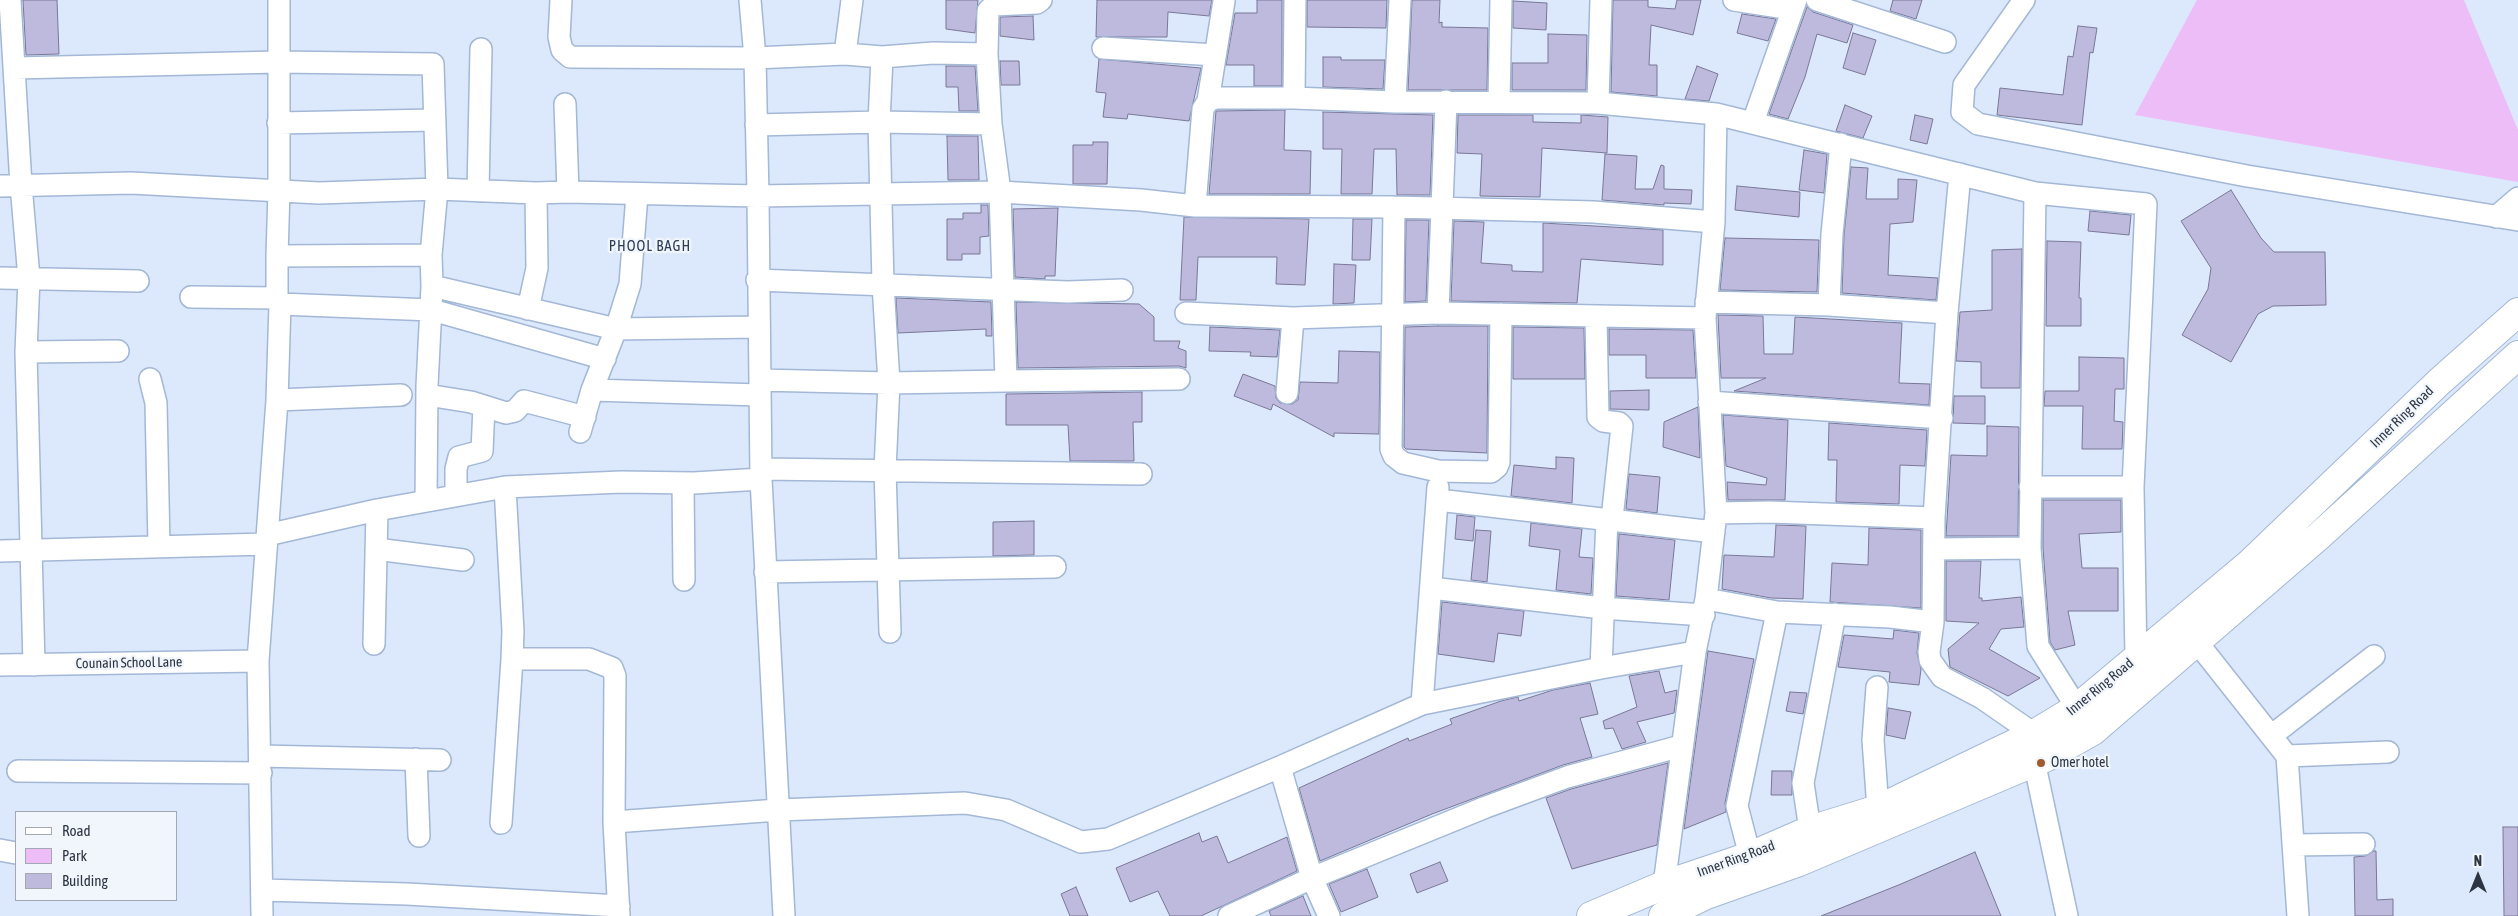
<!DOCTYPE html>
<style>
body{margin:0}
#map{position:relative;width:2518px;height:916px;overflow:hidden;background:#dce9fc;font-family:"Asap Condensed",sans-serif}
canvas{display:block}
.legend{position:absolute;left:15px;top:811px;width:162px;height:90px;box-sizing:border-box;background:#f1f5fc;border:1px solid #a3a8b2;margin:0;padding:6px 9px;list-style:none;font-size:15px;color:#2d3542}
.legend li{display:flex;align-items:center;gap:10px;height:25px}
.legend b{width:25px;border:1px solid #a3a8b2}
.north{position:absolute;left:2453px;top:851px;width:50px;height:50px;-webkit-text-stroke:4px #f1f5fc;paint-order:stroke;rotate:0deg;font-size:14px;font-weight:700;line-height:20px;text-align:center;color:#2d3542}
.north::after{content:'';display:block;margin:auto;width:18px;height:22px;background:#2d3542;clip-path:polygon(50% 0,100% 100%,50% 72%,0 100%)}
</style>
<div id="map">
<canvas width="2518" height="916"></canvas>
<ul class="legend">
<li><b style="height:6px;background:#fff"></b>Road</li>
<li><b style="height:14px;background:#edbdf8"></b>Park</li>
<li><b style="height:14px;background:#bdbadd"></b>Building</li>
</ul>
<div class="north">N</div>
</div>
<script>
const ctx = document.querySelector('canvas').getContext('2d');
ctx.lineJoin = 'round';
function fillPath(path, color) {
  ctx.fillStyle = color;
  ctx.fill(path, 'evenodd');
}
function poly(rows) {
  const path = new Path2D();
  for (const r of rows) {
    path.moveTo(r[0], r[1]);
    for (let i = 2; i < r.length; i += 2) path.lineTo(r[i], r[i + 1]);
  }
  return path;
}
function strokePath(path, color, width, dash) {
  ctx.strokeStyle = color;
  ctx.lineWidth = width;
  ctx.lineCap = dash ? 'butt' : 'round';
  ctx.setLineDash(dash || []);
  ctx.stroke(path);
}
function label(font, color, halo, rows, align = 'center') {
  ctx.font = font + ' "Asap Condensed",sans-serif';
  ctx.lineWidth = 4.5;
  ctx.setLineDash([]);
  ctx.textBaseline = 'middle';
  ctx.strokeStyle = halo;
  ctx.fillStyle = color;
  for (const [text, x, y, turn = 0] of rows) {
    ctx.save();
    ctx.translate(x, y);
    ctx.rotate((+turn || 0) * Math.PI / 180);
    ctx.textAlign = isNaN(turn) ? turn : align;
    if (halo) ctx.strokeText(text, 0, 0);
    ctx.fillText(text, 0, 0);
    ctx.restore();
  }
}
const green = poly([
 [2197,0,2464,0,2518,130,2518,182,2135,115]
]);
const building = poly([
 [23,0,57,0,59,54,26,55,23,0],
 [946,0,978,0,975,33,946,29,946,0],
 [1097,0,1212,0,1209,16,1168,12,1167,37,1096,37,1097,0],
 [1257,0,1282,0,1282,86,1254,86,1254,65,1226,65,1235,13,1257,13,1257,0],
 [1307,0,1387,0,1386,28,1307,27,1307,0],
 [1412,0,1440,0,1439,23,1442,22,1442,27,1488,28,1487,90,1408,90,1412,0],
 [1613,0,1648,0,1648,7,1675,9,1677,0,1701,0,1693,35,1651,25,1649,65,1657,65,1657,96,1611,92,1613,0],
 [1893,0,1922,0,1916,19,1890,11,1893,0],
 [1513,1,1547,3,1546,30,1513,28,1513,1],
 [1807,7,1813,12,1853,25,1847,43,1817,34,1805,77,1788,119,1769,114,1807,7],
 [1742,14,1776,19,1768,41,1737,33,1742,14],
 [1033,16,1034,40,1000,36,1000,17,1033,16],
 [2078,26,2097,28,2093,53,2090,52,2082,125,1997,115,2000,88,2063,95,2068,56,2073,57,2078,26],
 [1853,33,1876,40,1865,75,1843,68,1853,33],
 [1548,34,1587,35,1586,90,1512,90,1512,63,1548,63,1548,34],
 [1323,57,1341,57,1341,60,1385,60,1383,89,1323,87,1323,57],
 [1099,59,1201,68,1189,121,1128,114,1127,119,1103,117,1106,93,1096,92,1099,59],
 [1000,61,1019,61,1020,85,1001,85,1000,61],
 [946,66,975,66,978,111,959,111,958,87,946,87,946,66],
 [1697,66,1718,74,1709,101,1685,99,1697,66],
 [1845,105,1872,116,1863,138,1836,131,1845,105],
 [1285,110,1284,150,1311,151,1310,194,1209,194,1216,111,1285,110],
 [1323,112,1433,115,1430,195,1397,195,1396,149,1374,149,1372,194,1341,194,1342,149,1323,149,1323,112],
 [1458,115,1533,115,1533,122,1581,123,1581,115,1608,117,1607,153,1542,148,1540,197,1480,196,1482,154,1457,153,1458,115],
 [1915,115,1933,119,1927,144,1910,140,1915,115],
 [947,136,978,136,979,180,948,180,947,136],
 [1093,142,1108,142,1107,184,1073,184,1073,145,1093,145,1093,142],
 [1804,150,1827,154,1824,193,1799,190,1804,150],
 [1605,154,1637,156,1635,189,1653,189,1661,165,1664,166,1664,189,1692,190,1691,204,1664,203,1664,205,1602,200,1605,154],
 [1851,167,1868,168,1866,199,1898,199,1898,179,1917,180,1913,222,1890,224,1888,275,1938,278,1936,300,1842,293,1844,235,1851,167],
 [1737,186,1800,192,1799,217,1735,210,1737,186],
 [2231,190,2261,238,2274,252,2325,252,2326,305,2273,306,2258,314,2231,362,2182,335,2208,289,2211,268,2181,221,2231,190],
 [981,205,988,205,989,236,980,237,980,254,962,254,962,260,947,260,947,219,963,219,963,213,981,213,981,205],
 [1058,208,1055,276,1045,276,1045,279,1015,277,1013,209,1058,208],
 [2090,211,2131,215,2129,235,2088,231,2090,211],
 [1184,217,1309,219,1305,285,1276,284,1277,257,1198,257,1196,300,1180,300,1184,217],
 [1353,219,1372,219,1370,260,1352,260,1353,219],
 [1406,220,1429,220,1426,301,1405,302,1406,220],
 [1454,221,1484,222,1481,263,1512,265,1512,271,1543,272,1543,223,1663,230,1663,265,1581,259,1577,303,1451,301,1454,221],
 [1725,238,1819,240,1817,292,1720,290,1725,238],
 [2047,241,2081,242,2079,298,2081,298,2081,326,2046,326,2047,241],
 [2022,249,2020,388,1981,388,1981,362,1956,361,1960,312,1992,310,1992,250,2022,249],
 [1334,264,1356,265,1354,303,1333,304,1334,264],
 [896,298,991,302,992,336,986,336,986,329,898,333,896,298],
 [1016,302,1139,304,1154,317,1154,341,1180,341,1178,348,1186,351,1186,368,1179,366,1018,368,1016,302],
 [1718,315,1763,316,1764,354,1793,354,1795,317,1902,323,1899,383,1930,384,1929,405,1734,391,1766,378,1721,378,1718,315],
 [1438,326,1488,326,1487,453,1406,449,1404,447,1405,327,1438,326],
 [1210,327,1280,330,1277,357,1250,356,1251,352,1209,351,1210,327],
 [1513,327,1584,328,1585,379,1513,379,1513,327],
 [1609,329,1693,330,1696,378,1646,378,1646,355,1609,355,1609,329],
 [1339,351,1380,352,1379,434,1334,433,1334,437,1273,404,1271,410,1234,396,1243,374,1275,386,1276,398,1280,403,1292,404,1298,400,1300,382,1338,383,1339,351],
 [2079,357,2124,358,2124,389,2115,389,2114,421,2123,422,2122,449,2082,449,2083,406,2044,406,2045,391,2079,391,2079,357],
 [1649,390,1649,410,1610,409,1610,391,1649,390],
 [1142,392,1142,422,1133,422,1134,461,1070,461,1068,425,1006,425,1006,394,1142,392],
 [1954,396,1985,396,1985,424,1953,423,1954,396],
 [1698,407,1700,458,1663,447,1664,422,1698,407],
 [1723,415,1788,420,1785,500,1728,500,1727,482,1766,485,1767,478,1726,466,1723,415],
 [1829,423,1927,430,1925,466,1900,465,1899,504,1836,502,1837,460,1828,460,1829,423],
 [1987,426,2019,427,2018,536,1946,536,1951,455,1987,456,1987,426],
 [1556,457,1574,458,1572,503,1511,496,1514,465,1556,469,1556,457],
 [1629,474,1660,477,1657,513,1626,509,1629,474],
 [2043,500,2121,500,2121,532,2079,534,2082,568,2118,568,2118,611,2068,611,2075,645,2055,650,2050,642,2043,548,2043,500],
 [1457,515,1475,517,1473,541,1455,539,1457,515],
 [1034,521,1034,555,993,556,993,522,1034,521],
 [1531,523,1582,529,1579,557,1593,558,1591,594,1556,590,1560,550,1529,546,1531,523],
 [1776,525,1806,526,1803,599,1771,598,1722,589,1724,555,1774,557,1776,525],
 [1869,528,1921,530,1921,608,1830,602,1832,563,1868,565,1869,528],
 [1476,530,1491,531,1487,582,1471,580,1476,530],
 [1619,534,1675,540,1669,600,1616,596,1619,534],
 [1946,561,1981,561,1979,598,1982,598,1982,601,2021,597,2024,627,2001,629,1989,649,2040,678,2008,696,1950,667,1948,649,1979,623,1946,621,1946,561],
 [1442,602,1524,611,1521,636,1498,633,1494,662,1438,654,1442,602],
 [1894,630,1919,633,1917,653,1921,669,1919,685,1889,682,1890,672,1838,667,1844,635,1893,639,1894,630],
 [1708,651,1754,659,1725,803,1726,812,1684,829,1708,651],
 [1659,671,1665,693,1677,690,1674,713,1637,722,1646,742,1622,749,1613,728,1605,729,1603,721,1637,707,1629,676,1659,671],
 [1590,683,1598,714,1580,718,1592,757,1563,765,1432,814,1320,861,1299,788,1408,738,1409,741,1452,724,1450,719,1501,701,1518,697,1519,701,1553,690,1590,683],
 [1790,692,1807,693,1803,714,1786,711,1790,692],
 [1888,708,1911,712,1905,739,1886,735,1888,708],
 [1668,763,1657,845,1572,869,1546,798,1571,789,1668,763],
 [1772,771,1792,771,1792,795,1771,795,1772,771],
 [2503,827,2518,827,2518,916,2504,916,2503,827],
 [1199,833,1202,842,1217,836,1228,863,1287,837,1297,871,1201,916,1170,916,1158,891,1130,902,1116,868,1199,833],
 [2374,851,2376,851,2377,900,2393,899,2393,916,2355,916,2354,857,2365,856,2374,851],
 [1975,852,2001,916,1821,916,1901,884,1975,852],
 [1440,862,1448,881,1417,893,1410,874,1440,862],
 [1367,869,1378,897,1341,912,1329,884,1367,869],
 [1076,887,1088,916,1070,916,1061,894,1076,887],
 [1303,896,1311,916,1271,916,1269,911,1303,896]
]);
const street = poly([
 [10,0,21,185,29,278,26,352,34,665],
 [561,0,559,37,562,50,570,57,755,58,845,54,882,57,933,53,987,54],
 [750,0,755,58,758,196,761,479,784,916],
 [1734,0,1792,9],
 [1817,0,1945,42],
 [2024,0,1964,85,1962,112,1978,124,2247,176,2518,220],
 [1103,48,1215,55],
 [845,54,852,0],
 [882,57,879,122,883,284,889,383,885,470,890,632],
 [14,68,278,62,433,64,437,189,431,255,432,286,427,386,426,501],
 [1294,98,1295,0],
 [1208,101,1224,1],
 [1395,102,1400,0],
 [1499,102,1501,0],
 [1598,103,1601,0],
 [565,104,568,192],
 [1753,122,1796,0],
 [278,123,435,120],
 [756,125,879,122,991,124],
 [1960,174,1947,313,1934,518,1933,622,1929,652,1930,660,1942,677,1982,698,2034,734],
 [0,186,131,183,319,193,437,189,536,193,568,192,758,196,1000,192,1141,200,1195,206,1394,207,1594,212,1714,222],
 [478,191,481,49],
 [2035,193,2030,548,2038,646,2077,708],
 [1195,206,1203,109,1208,101,1216,98,1294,98,1395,102,1598,103,1716,114,2035,193,2146,204,2133,487,2136,658],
 [1394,207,1391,449,1394,456,1403,463,1438,471,1491,472,1497,467,1499,462,1501,314],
 [2496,217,2518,198],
 [277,256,431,255],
 [0,278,138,281],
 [757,280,1068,292,1122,290],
 [432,286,616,329,630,284,637,195],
 [191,297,277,298],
 [1706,302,1829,305,1947,313],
 [280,304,432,310,605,359],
 [1829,305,1832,234,1841,144],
 [528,309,537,268,536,193],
 [1186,313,1293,318,1438,313,1705,318],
 [1438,313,1446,101],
 [1596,317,1598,417,1603,421,1619,423,1622,426,1612,519],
 [26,352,118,351],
 [150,379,156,403,159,546],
 [760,380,889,383,1006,381,1000,192,991,124,987,54,988,11,994,5,1037,3,1041,0],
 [1006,381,1179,379],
 [592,390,760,395],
 [1287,393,1293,318],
 [427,395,471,402,506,413,515,411,524,401,585,417],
 [277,400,401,395],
 [1709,402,1942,418],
 [580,432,592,390,616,329,759,327],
 [762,469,1141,474],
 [683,483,684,580],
 [505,487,621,482,694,483,761,479],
 [2030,487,2133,487],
 [456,495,456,469,459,457,482,451,484,406],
 [1438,500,1714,532],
 [1716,513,1770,512,1934,518],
 [267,535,377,510,505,487,513,631,512,659,589,659,612,668,615,676,614,822,619,916],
 [376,549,463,560],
 [1934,549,2030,548],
 [0,551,266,544],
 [765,572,1055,567],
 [1431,588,1602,608,1704,615],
 [1706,599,1777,612,1890,617,1933,622],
 [2196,641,2287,756,2298,916],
 [374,644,377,510],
 [0,665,258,661],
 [1601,668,1607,518],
 [1877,687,1873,740,1878,809],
 [1422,704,1438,487],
 [2271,736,2374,656],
 [260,756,440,760],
 [2287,756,2388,752],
 [416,759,419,836],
 [2034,761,2067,916],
 [1280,767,1312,878,1329,916],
 [18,771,261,773],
 [614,822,778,810,965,803,1006,810,1081,842,1108,839,1280,767,1422,704,1601,668,1695,652],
 [501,823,512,659],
 [1810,830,1803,783,1835,614],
 [2293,845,2364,844],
 [0,850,16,853],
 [1750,856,1737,806,1777,612],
 [1664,885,1695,652,1706,599,1716,513,1705,318,1714,222,1716,114],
 [263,890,407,894,619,906],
 [262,916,258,661,277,400,280,304,277,298,277,256,279,190,279,0],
 [1229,916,1312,878,1486,807,1567,777,1681,746]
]);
const highway = poly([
 [1591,916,1664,885,1750,856,1810,830,1878,809,2034,734,2077,708,2248,565,2439,382,2518,312],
 [1663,916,1706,895,1799,862,2047,757,2093,731,2319,536,2518,355]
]);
const markers = [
 [2041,763,5,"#9f5a2e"]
];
const streetNames = [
 ["Inner Ring Road",2402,417,-44],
 ["Counain School Lane",129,663,-1],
 ["Inner Ring Road",2100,687,-39],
 ["Inner Ring Road",1736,859,-20]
];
const poiNames = [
 ["Omer hotel",2051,763]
];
const neighbourhoodNames = [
 ["PHOOL BAGH",650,246]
];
fillPath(green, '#edbdf8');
fillPath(building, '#bdbadd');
strokePath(building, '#7a7797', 1);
strokePath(street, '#a3b7d6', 24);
strokePath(highway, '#a3b7d6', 30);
strokePath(street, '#fff', 21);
strokePath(highway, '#fff', 28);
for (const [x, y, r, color] of markers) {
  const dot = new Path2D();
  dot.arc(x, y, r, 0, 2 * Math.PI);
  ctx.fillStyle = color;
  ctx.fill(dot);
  strokePath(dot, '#f1f5fc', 2);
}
label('14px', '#2d3542', '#f1f5fc', streetNames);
label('14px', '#2d3542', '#f1f5fc', poiNames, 'left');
ctx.letterSpacing = '1px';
label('15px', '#2c3d56', '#f1f5fc', neighbourhoodNames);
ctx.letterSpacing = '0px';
</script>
